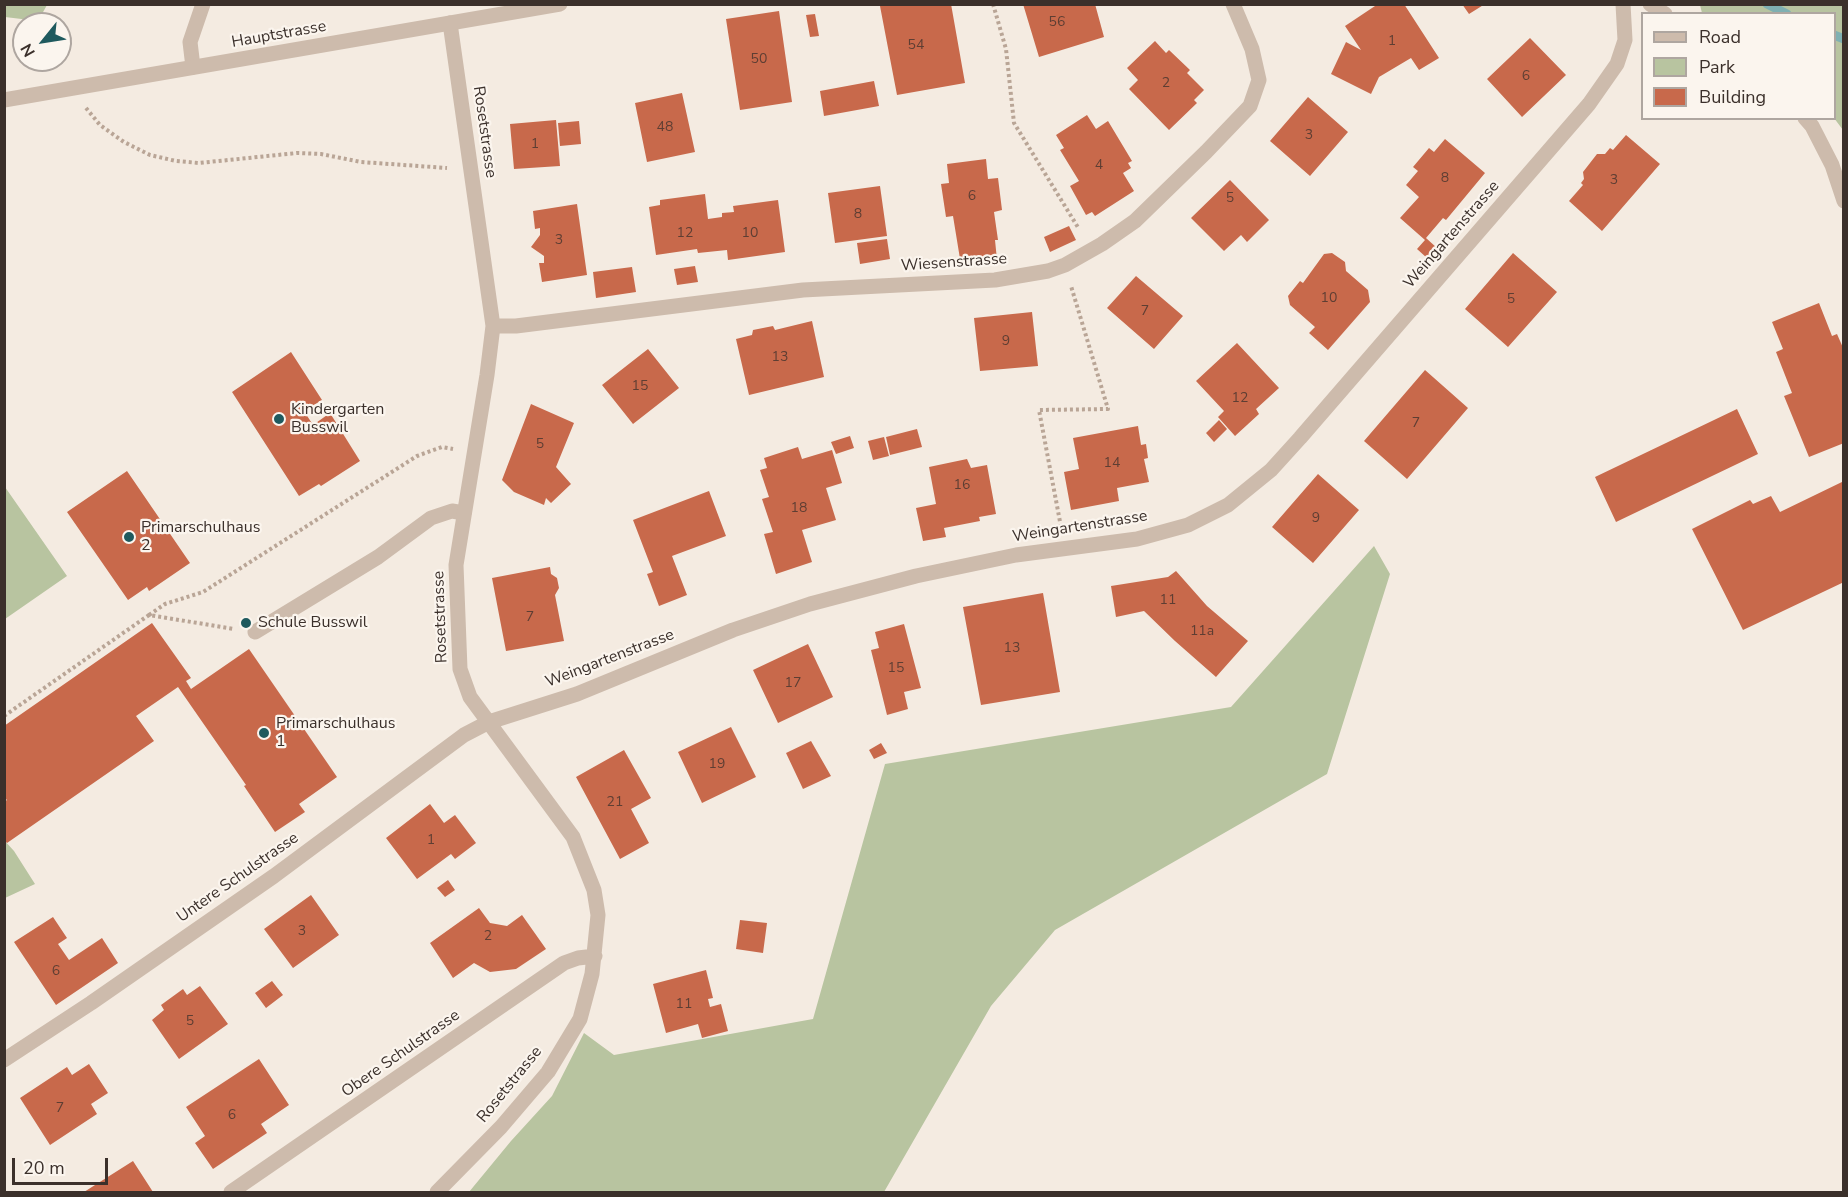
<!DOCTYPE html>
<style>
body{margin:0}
#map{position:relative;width:1848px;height:1197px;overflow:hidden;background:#f4ebe1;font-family:"Nunito Sans",sans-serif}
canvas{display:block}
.frame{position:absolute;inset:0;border:6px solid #3b302b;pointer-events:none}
.legend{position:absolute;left:1641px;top:12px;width:195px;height:108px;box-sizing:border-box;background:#fbf5ee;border:2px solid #aea6a0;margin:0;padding:8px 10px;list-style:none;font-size:18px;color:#3b302b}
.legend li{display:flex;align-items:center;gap:12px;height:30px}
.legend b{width:30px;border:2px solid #aea6a0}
.north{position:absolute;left:12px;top:12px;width:60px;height:60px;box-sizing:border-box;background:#fbf5ee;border:2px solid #aea6a0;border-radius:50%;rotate:240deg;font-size:16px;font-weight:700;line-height:24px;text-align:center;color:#3b302b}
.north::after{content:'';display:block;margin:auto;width:21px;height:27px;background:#1f5a5e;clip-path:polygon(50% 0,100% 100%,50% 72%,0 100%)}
.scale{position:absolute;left:12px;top:1158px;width:96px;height:27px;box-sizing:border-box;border:3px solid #3b302b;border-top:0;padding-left:8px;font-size:18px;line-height:21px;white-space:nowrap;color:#3b302b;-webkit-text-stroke:4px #fbf5ee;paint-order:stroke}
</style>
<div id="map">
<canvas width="1848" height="1197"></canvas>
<div class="frame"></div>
<ul class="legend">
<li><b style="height:8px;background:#cdbbac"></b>Road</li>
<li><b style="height:16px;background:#b8c4a0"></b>Park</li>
<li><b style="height:16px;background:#c8694b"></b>Building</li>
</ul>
<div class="north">N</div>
<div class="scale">20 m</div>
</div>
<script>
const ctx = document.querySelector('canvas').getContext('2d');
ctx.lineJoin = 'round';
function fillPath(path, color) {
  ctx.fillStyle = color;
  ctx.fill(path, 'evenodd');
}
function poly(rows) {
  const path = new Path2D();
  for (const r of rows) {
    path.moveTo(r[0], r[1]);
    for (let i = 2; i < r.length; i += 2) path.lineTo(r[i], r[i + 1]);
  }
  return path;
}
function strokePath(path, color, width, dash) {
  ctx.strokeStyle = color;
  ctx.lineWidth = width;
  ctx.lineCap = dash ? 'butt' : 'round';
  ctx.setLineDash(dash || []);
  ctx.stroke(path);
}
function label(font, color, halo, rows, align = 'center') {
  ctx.font = font + ' "Nunito Sans",sans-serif';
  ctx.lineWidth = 4.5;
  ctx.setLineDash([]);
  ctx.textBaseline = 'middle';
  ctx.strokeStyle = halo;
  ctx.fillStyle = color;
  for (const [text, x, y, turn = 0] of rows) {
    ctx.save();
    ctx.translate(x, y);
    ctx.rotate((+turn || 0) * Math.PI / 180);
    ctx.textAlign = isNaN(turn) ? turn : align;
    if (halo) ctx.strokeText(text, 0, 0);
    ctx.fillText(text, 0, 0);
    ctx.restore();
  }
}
const green = poly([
 [5,4,47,4,47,5,38,21,5,17],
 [1700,5,1843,5,1843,130,1834,118,1834,14,1702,13],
 [5,487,67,576,5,619,4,619],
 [1374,546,1390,574,1327,774,1055,930,991,1006,884,1192,469,1192,511,1141,552,1096,584,1033,614,1055,813,1019,885,764,1231,707],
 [4,840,14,851,35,884,5,898]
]);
const stream = poly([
 [1767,4,1787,14],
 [1834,35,1844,39]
]);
const building = poly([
 [890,4,951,4,965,83,897,95,880,6],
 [1023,4,1095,4,1104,37,1039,57],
 [1378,4,1404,4,1439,58,1419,70,1411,58,1379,77,1371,94,1331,74,1346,42,1361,50,1345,26],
 [1462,4,1485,4,1469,14],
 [779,11,792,102,740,110,726,19],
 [815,14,819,36,810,37,806,15],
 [1530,38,1566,75,1522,117,1487,79],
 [1155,41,1166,53,1169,50,1190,70,1187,73,1204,90,1194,100,1197,103,1169,130,1129,89,1138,80,1127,68],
 [874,81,879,106,824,116,820,91],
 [682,93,695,152,647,162,635,103],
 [1308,97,1348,132,1310,176,1270,141],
 [1087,115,1096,129,1108,121,1132,161,1128,163,1131,168,1123,173,1134,191,1095,216,1092,212,1086,215,1070,186,1079,181,1060,150,1064,148,1056,135],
 [556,120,560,166,514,169,510,124],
 [579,121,581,144,560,146,558,123],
 [1626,135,1660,164,1602,231,1569,201,1583,185,1581,183,1584,179,1583,172,1597,154,1605,154,1610,148,1613,150],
 [1445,139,1485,173,1446,220,1443,218,1426,238,1437,248,1427,258,1417,249,1425,240,1400,218,1419,197,1406,185,1418,171,1413,167,1429,148,1434,152],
 [986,159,988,179,998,178,1002,210,994,212,998,240,995,240,997,260,961,265,953,216,946,217,941,184,949,183,947,164],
 [1230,180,1269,220,1247,242,1241,235,1224,251,1191,218],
 [880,186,887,236,835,243,828,193],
 [705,194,708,219,722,217,722,213,734,212,733,206,778,200,785,252,728,260,727,250,698,253,697,249,656,255,649,207,660,205,660,200],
 [577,204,587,275,542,282,539,263,544,263,544,256,531,247,540,235,540,228,535,229,533,211],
 [1069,226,1076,240,1050,252,1044,237],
 [887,239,890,259,860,264,857,243],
 [1332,253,1345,262,1346,271,1368,290,1370,302,1328,350,1309,333,1315,327,1290,305,1288,296,1300,281,1303,283,1324,254],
 [1513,253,1557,292,1508,347,1465,309],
 [695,266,698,282,677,285,674,269],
 [632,267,636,292,596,298,593,272],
 [1136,276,1183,316,1154,349,1107,308],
 [1819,303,1832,336,1837,334,1844,350,1844,443,1809,457,1784,396,1792,393,1776,352,1783,349,1772,322],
 [1032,312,1038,366,980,371,974,318],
 [812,321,824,377,749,395,736,339,752,335,753,330,773,326,775,330],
 [1237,343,1279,388,1256,409,1259,414,1235,436,1218,417,1224,411,1196,381],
 [648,349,679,388,633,424,602,385],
 [291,352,322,400,304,411,313,425,330,413,360,461,321,486,319,484,299,496,232,392],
 [1425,370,1468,408,1407,479,1364,441],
 [531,404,574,423,556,467,571,484,551,503,546,498,544,505,514,492,502,480],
 [1737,409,1758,454,1616,522,1595,477],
 [1219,420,1227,429,1214,442,1206,433],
 [1138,426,1141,445,1146,444,1148,458,1144,459,1149,482,1117,488,1119,501,1071,510,1064,472,1079,469,1073,438],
 [917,429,922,447,890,455,886,437],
 [850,436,854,448,836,454,831,442],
 [884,437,889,456,873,460,868,441],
 [798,447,802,459,832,450,842,483,826,488,836,520,802,530,812,562,776,574,764,534,773,532,762,499,769,497,760,470,767,468,764,458],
 [967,459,971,468,987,465,996,514,979,517,980,521,944,528,946,537,923,541,916,508,936,504,929,467],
 [127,471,190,563,149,591,147,587,128,600,67,512],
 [1318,474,1359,510,1313,563,1272,527],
 [1844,481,1844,582,1743,630,1692,529,1750,500,1753,504,1771,496,1780,512],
 [709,491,726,536,672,556,687,595,659,606,647,574,653,572,633,520],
 [550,567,551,574,557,578,559,588,555,595,564,641,506,651,492,578],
 [1176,571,1207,606,1248,641,1216,677,1175,641,1144,611,1116,617,1111,586,1168,577],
 [1043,593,1060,692,981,705,963,607],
 [152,623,191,678,186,681,191,689,249,649,337,777,299,804,305,812,275,832,244,786,246,785,178,687,136,716,154,741,7,843,4,840,4,802,7,800,4,797,4,726],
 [904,624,921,688,904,692,908,709,887,715,871,650,879,648,875,632],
 [808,644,833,697,778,723,753,670],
 [731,727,756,777,702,803,678,752],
 [811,741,831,776,803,789,786,753],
 [881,743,887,753,874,759,869,750],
 [624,750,651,798,631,809,649,843,620,859,576,777],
 [430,804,444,823,455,815,476,843,455,859,451,854,417,879,386,838],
 [448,880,455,890,445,897,437,888],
 [311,895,339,935,293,968,264,929],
 [479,908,490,923,507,926,522,915,546,949,516,969,490,972,474,963,453,978,430,943],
 [53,917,67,938,58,944,69,960,102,938,118,963,56,1005,14,942],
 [740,920,767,923,763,953,736,949],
 [706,970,713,998,708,999,710,1007,721,1004,728,1031,702,1038,698,1024,666,1033,653,984],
 [272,981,283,995,266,1008,255,993],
 [200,986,228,1024,179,1059,152,1020,164,1010,161,1005,183,989,187,995],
 [259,1059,289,1105,261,1124,267,1133,213,1169,195,1143,205,1136,186,1107],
 [89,1064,108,1093,91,1104,97,1114,50,1145,20,1098,67,1067,72,1075],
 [133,1161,153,1192,84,1192]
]);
const path = poly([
 [993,4,1006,49,1014,123,1079,229],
 [86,108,100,125,124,142,150,155,176,161,199,163,297,153,321,154,361,162,447,168],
 [1061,527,1039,410,1108,409,1071,286],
 [149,615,165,604,203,592,417,456,442,447,453,449],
 [4,716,149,615,234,629]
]);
const service = poly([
 [1650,4,1665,14],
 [1805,118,1812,126,1832,165,1844,201],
 [255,632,378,557,431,518,452,511,464,513]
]);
const minor = poly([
 [193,67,190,42,203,4],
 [493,326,516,326,803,290,995,280,1048,271,1065,265,1102,244,1135,221,1206,152,1250,106,1259,80,1252,49,1233,4],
 [4,1060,91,1003,274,876,464,735,489,722,577,694,733,630,810,604,916,576,1016,555,1137,539,1188,525,1228,505,1271,470,1300,438,1589,104,1617,64,1625,40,1623,4],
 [231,1192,564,963,578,958,595,956],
 [437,1192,501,1127,548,1072,580,1019,592,974,598,915,594,890,573,837,470,697,460,669,456,565,487,375,493,326,450,23]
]);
const tertiary = poly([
 [4,100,560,4]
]);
const markers = [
 [279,419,6,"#1f5a5e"],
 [129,537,6,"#1f5a5e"],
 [246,623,6,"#1f5a5e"],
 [264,733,6,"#1f5a5e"]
];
const numberNames = [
 ["56",1057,23],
 ["1",1392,42],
 ["54",916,46],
 ["50",759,60],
 ["6",1526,77],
 ["2",1166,84],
 ["48",665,128],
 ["3",1309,136],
 ["1",535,145],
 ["4",1099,166],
 ["8",1445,179],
 ["3",1614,181],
 ["6",972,197],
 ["5",1230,199],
 ["8",858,215],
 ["12",685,234],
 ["10",750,234],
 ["3",559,241],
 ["10",1329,299],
 ["5",1511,300],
 ["7",1145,312],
 ["9",1006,342],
 ["13",780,358],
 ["15",640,387],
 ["12",1240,399],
 ["7",1416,424],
 ["5",540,445],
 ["14",1112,464],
 ["16",962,486],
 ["18",799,509],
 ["9",1316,519],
 ["11",1168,601],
 ["7",530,618],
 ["11a",1202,632],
 ["13",1012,649],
 ["15",896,669],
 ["17",793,684],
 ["19",717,765],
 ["21",615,803],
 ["1",431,841],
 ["3",302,932],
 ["2",488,937],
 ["6",56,972],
 ["11",684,1005],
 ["5",190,1022],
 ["7",60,1109],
 ["6",232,1116]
];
const streetNames = [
 ["Hauptstrasse",279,35,-10],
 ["Rosetstrasse",484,132,82],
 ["Weingartenstrasse",1452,235,-49],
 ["Wiesenstrasse",954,263,-4],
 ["Weingartenstrasse",1080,527,-9],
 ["Rosetstrasse",441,617,-92],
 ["Weingartenstrasse",610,659,-21],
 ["Untere Schulstrasse",238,878,-35],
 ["Obere Schulstrasse",401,1054,-35],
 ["Rosetstrasse",510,1085,-51]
];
const poiNames = [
 ["Kindergarten",291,410],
 ["Busswil",291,428],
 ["Primarschulhaus",141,528],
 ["2",141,546],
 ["Schule Busswil",258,623],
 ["Primarschulhaus",276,724],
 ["1",276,742]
];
fillPath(green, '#b8c4a0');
strokePath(stream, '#7fb0b2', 9);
fillPath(building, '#c8694b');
strokePath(path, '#b9a596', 4, [3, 3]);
strokePath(service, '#cdbbac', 15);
strokePath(minor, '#cdbbac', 15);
strokePath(tertiary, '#cdbbac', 15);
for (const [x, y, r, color] of markers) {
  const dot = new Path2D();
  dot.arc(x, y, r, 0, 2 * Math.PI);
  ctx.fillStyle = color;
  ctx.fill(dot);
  strokePath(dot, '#fbf5ee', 2);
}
label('14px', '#5e3e33', null, numberNames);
label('16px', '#3b302b', '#fbf5ee', streetNames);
label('16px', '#3b302b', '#fbf5ee', poiNames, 'left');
</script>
